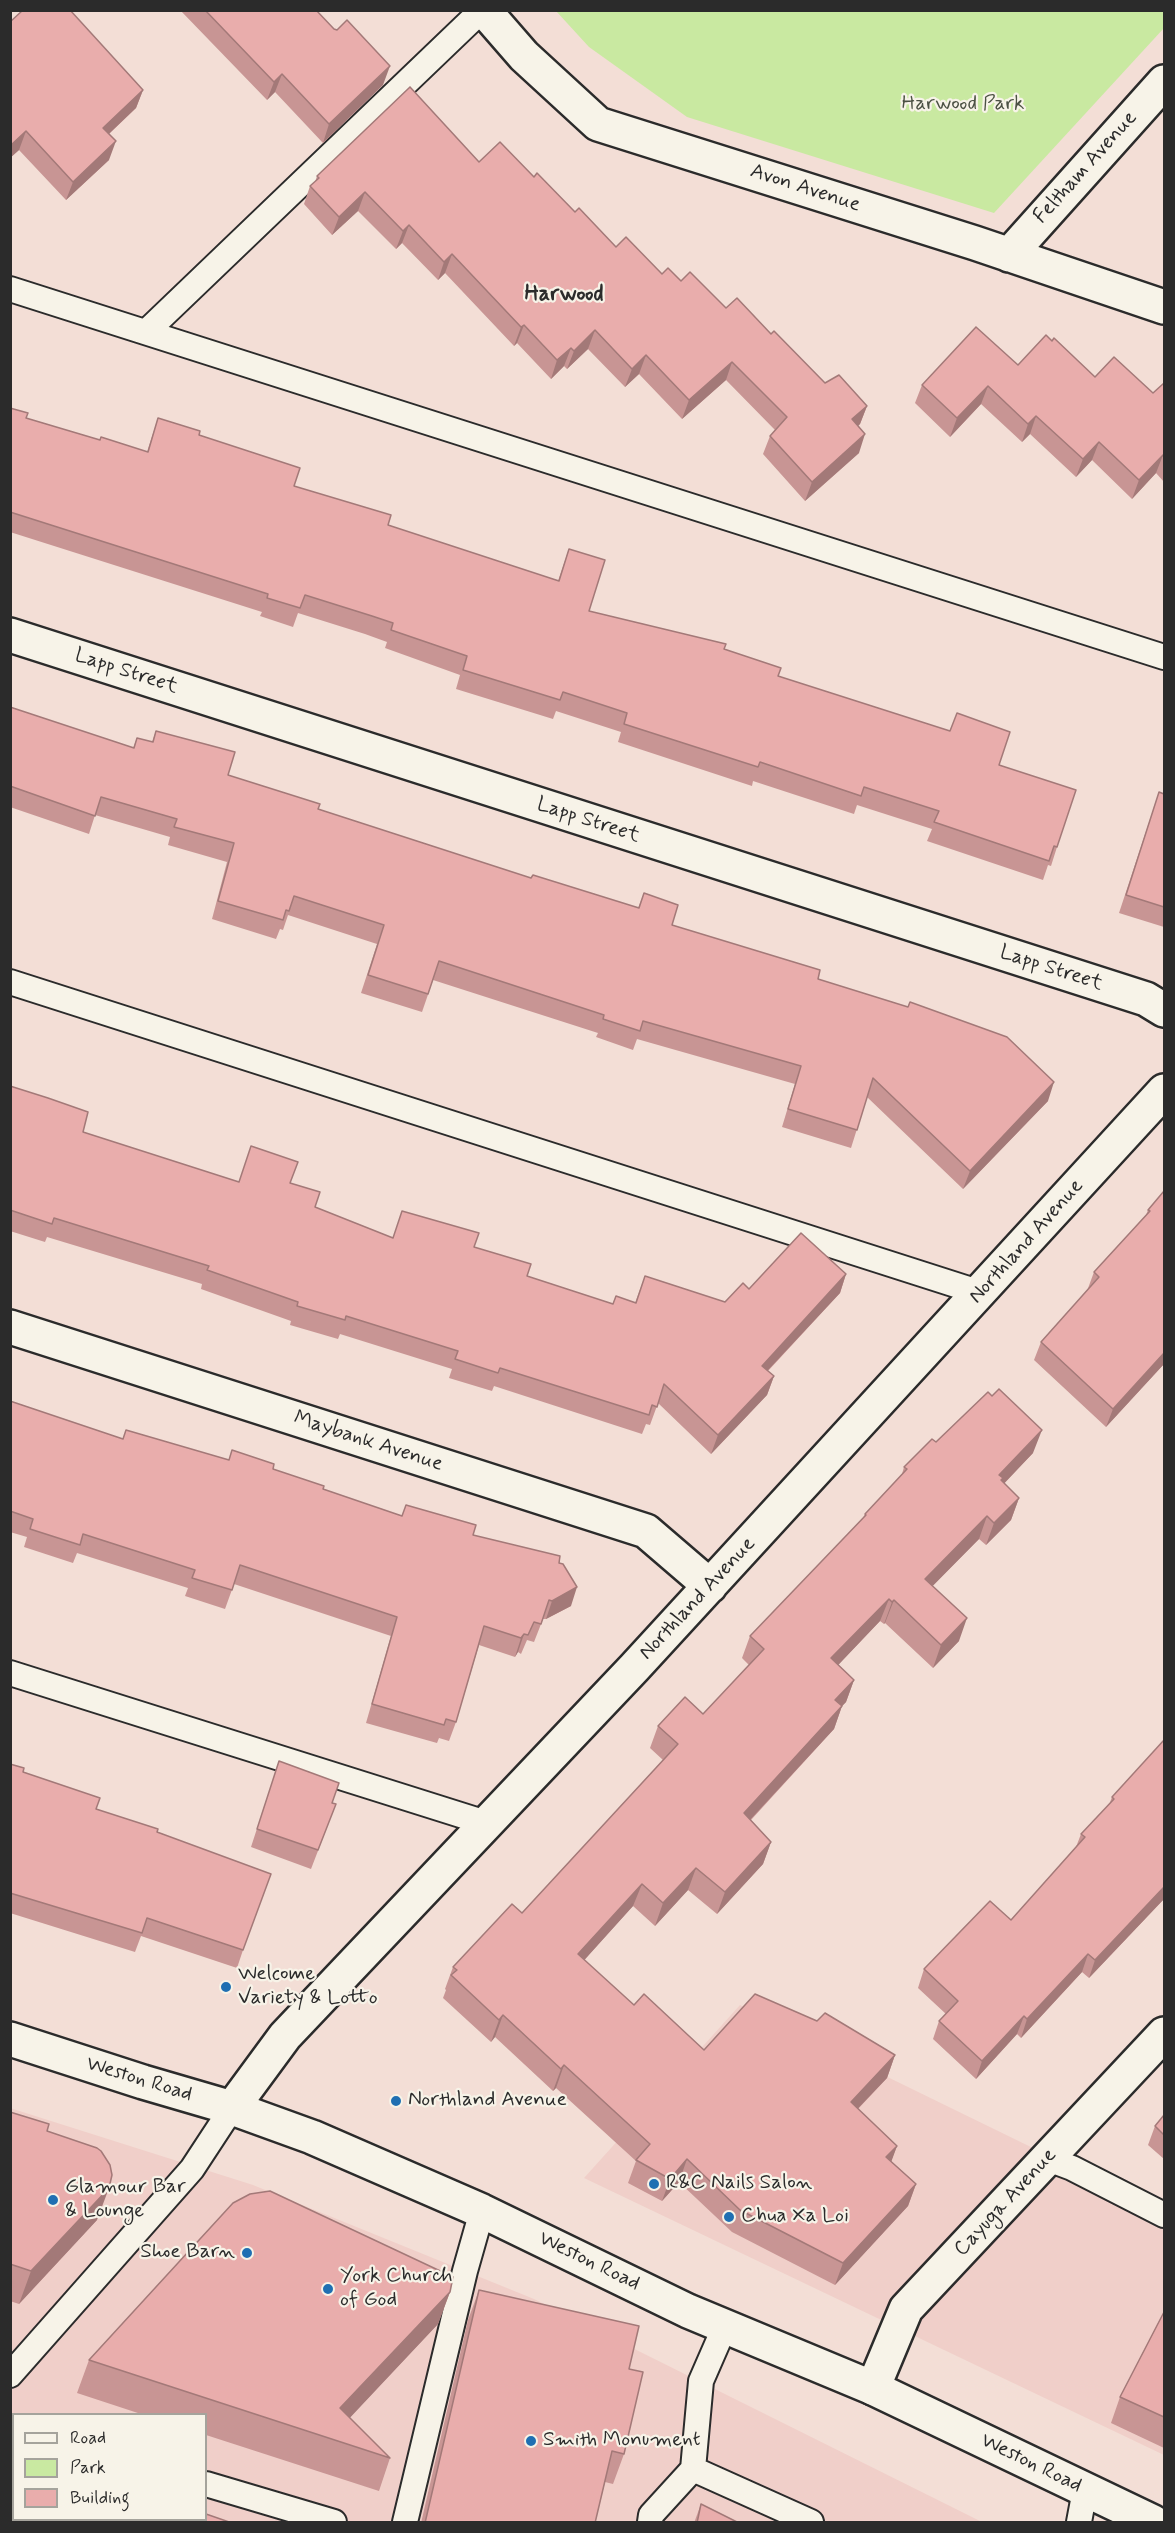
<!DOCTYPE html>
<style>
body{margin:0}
#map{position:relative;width:1175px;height:2533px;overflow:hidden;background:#f3ded6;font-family:Mynerve,sans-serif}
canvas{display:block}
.frame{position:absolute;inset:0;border:12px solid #2b2b2b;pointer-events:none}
.legend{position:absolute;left:12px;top:2413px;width:195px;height:108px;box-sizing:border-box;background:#f7f3e8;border:2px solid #a5a39c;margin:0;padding:8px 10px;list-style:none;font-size:18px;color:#2b2b2b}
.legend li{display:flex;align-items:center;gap:12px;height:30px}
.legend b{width:30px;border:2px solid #a5a39c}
</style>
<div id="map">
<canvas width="1175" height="2533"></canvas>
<div class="frame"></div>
<ul class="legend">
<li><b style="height:8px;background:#f7f3e8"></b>Road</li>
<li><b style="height:16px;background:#c9e9a1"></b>Park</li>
<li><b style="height:16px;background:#e9adac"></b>Building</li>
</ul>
</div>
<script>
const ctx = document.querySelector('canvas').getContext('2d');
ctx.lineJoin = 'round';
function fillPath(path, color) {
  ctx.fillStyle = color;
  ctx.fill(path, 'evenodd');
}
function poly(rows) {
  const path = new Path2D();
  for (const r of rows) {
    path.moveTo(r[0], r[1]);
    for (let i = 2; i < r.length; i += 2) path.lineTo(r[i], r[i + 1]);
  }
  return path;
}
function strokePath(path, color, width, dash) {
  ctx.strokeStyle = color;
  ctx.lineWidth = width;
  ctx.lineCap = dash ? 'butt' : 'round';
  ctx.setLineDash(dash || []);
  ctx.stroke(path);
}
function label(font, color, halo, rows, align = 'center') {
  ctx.font = font + ' Mynerve,sans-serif';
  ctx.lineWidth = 4.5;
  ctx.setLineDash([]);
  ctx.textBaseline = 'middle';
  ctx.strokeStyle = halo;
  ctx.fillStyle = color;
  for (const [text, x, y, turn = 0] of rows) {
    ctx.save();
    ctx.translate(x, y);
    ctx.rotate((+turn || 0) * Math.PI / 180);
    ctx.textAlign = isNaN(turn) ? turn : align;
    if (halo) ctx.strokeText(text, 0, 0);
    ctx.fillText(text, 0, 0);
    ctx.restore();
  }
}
const built = poly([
 [740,2005,1164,2212,1164,2455,584,2178],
 [10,2108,253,2185,534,2299,982,2522,11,2522],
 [14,2414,206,2414,206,2520,14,2520]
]);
const green = poly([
 [1164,10,1164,28,994,213,687,117,589,47,556,11]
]);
const service = poly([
 [10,289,1164,657],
 [146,332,482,10],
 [10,982,981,1293],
 [10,1673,486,1823],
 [1048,2159,1072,2168,1164,2215],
 [725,2326,701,2381,693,2469,811,2522],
 [10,2375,192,2169,232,2108],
 [10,2427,14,2428],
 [206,2484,334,2522],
 [405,2522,465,2271,482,2211],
 [650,2522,651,2515,693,2469],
 [1079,2522,1085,2490]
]);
const minor = poly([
 [484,10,524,56,598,124,975,243,1164,307],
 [1009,255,1164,82],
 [10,635,1146,999,1164,1010],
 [10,1327,646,1531,710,1586],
 [232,2108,285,2036,634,1668,1164,1091],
 [873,2388,906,2309,1164,2034]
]);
const secondary = poly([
 [10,2039,143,2082,232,2108,312,2137,482,2211,688,2311,873,2388,1153,2522]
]);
const wall = poly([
 [180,10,316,10,334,29,383,85,323,143,275,92,267,100],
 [10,22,143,90,136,108,109,134,109,160,66,200,19,150,10,158],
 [479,162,534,177,616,247,662,274,681,281,771,334,825,383,867,406,860,424,858,426,859,453,805,501,763,454,770,436,775,430,726,380,682,419,639,374,625,387,588,349,567,369,564,366,551,379,517,343,514,346,445,273,438,280,402,243,396,249,358,211,332,235,304,204,310,186,315,182,317,176],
 [1052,341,1095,377,1153,393,1164,383,1164,482,1156,473,1132,499,1092,460,1076,477,1030,434,1022,442,981,404,950,437,915,403,922,385,1018,365],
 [10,408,26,418,100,440,147,452,158,418,199,435,294,486,388,525,558,581,569,549,589,611,724,649,778,676,999,765,1057,847,1051,866,1048,865,1043,880,927,841,932,829,857,805,854,814,753,781,752,786,618,742,621,732,556,711,553,719,456,689,460,675,385,648,387,642,365,634,298,613,293,627,260,616,262,612,10,532],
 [10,707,133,748,137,738,152,742,156,731,228,775,318,809,531,878,638,908,644,893,672,925,818,979,1048,1101,963,1189,867,1097,851,1148,782,1127,795,1084,637,1039,633,1050,596,1037,598,1033,433,980,422,1012,361,993,377,944,288,915,283,930,280,929,276,939,212,919,227,862,168,845,170,837,95,815,89,834,10,807],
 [1159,792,1164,794,1164,927,1119,913],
 [10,1086,83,1132,238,1182,290,1183,315,1207,393,1238,402,1211,474,1247,527,1276,613,1304,616,1296,635,1303,645,1276,725,1302,749,1289,846,1274,840,1293,768,1371,774,1376,767,1395,711,1454,658,1403,650,1425,646,1424,642,1434,494,1386,492,1391,449,1378,452,1369,340,1334,338,1339,290,1325,291,1321,201,1289,202,1284,47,1237,45,1242,10,1231],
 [1164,1191,1164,1364,1106,1427,1034,1360,1041,1342,1087,1291,1094,1272,1146,1215,1148,1210],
 [10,1401,123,1439,126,1430,228,1460,273,1469,323,1489,402,1516,473,1535,559,1563,571,1606,546,1619,543,1619,534,1642,527,1640,521,1654,518,1652,515,1657,479,1645,456,1722,449,1741,439,1738,437,1743,366,1723,391,1636,234,1584,225,1609,185,1596,188,1588,77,1553,73,1563,24,1547,27,1537,10,1532],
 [936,1442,1033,1453,1004,1483,1019,1498,1011,1520,986,1545,979,1539,932,1586,959,1641,933,1668,885,1623,884,1624,880,1621,838,1665,854,1680,846,1702,842,1706,834,1729,751,1820,771,1842,763,1864,717,1914,688,1890,655,1926,633,1906,584,1960,634,2005,704,2050,895,2055,887,2078,858,2109,897,2146,891,2161,916,2184,908,2206,835,2285,732,2232,679,2182,662,2201,628,2183,636,2161,556,2088,553,2091,495,2037,491,2042,443,1998,446,1990,445,1989,453,1967,522,1913,663,1760,650,1748,658,1726,703,1714,749,1665,742,1658,750,1636,863,1518,865,1514,902,1474,904,1467],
 [1164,1740,1164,1899,1089,1978,1082,1972,1021,2038,1017,2034,976,2079,933,2039,939,2021,946,2014,918,1988,924,1969,1011,1920,1076,1847,1081,1834,1109,1805,1112,1797],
 [279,1761,332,1803,336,1804,311,1869,251,1847],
 [10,1764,23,1772,96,1809,157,1832,243,1950,237,1968,141,1936,135,1952,10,1913],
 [10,2112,47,2131,97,2220,19,2304,10,2301],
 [1164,2115,1164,2159,1148,2145,1155,2126],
 [479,2290,629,2369,624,2454,613,2484,605,2482,595,2523,421,2523,468,2320],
 [450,2292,438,2324,349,2418,390,2458,379,2491,206,2435,206,2415,144,2415,77,2393,89,2360],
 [1164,2312,1164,2448,1111,2423,1120,2397],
 [701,2504,739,2523,694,2523]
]);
const shadedWall = poly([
 [390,66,383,85,323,143,329,124],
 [282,74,275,92,267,100,274,82],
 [143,90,136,108,96,146,103,128],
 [26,131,19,150,10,158,10,146],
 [116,141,109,160,66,200,73,182],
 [365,192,358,211,332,235,339,217],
 [409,225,402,243,396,249,403,231],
 [452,254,445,273,438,280,444,262],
 [524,325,517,343,514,346,521,327],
 [595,330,588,349,567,369,574,351],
 [571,348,564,366,551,379,557,360],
 [646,355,639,374,625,387,632,369],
 [732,362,726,380,682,419,689,400],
 [988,386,981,404,950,437,957,418],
 [867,406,860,424,845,438,852,419],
 [1036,416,1030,434,1022,442,1028,424],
 [865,434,859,453,805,501,812,482],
 [1099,442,1092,460,1076,477,1083,459],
 [1163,455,1156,473,1132,499,1139,480],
 [1054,1082,1048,1101,963,1189,970,1171],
 [846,1274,840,1293,755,1384,762,1366],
 [1164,1353,1164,1364,1106,1427,1113,1409],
 [774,1376,767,1395,711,1454,718,1435],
 [1042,1430,1033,1453,999,1489,999,1475],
 [1019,1498,1011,1520,986,1545,994,1523],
 [987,1516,979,1539,917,1602,925,1579],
 [577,1587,571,1606,546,1619,552,1601],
 [889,1599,880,1621,823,1681,831,1658],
 [894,1600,885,1623,884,1624,892,1602],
 [967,1618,959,1641,933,1668,941,1645],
 [524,1634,518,1652,515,1657,521,1638],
 [854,1680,846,1702,827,1722,835,1700],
 [842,1706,834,1729,736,1835,744,1813],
 [771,1842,763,1864,717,1914,725,1892],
 [696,1868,688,1890,655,1926,663,1903],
 [642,1884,633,1906,570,1976,578,1954],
 [1164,1887,1164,1899,1089,1978,1095,1960],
 [1088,1954,1082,1972,1021,2038,1027,2019],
 [503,2015,495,2037,491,2042,499,2020],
 [1024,2016,1017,2034,976,2079,982,2061],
 [895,2055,887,2078,843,2124,851,2102],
 [564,2065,556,2088,553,2091,561,2069],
 [897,2146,889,2168,886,2157],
 [687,2159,679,2182,662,2201,670,2179],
 [916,2184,908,2206,835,2285,843,2263],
 [109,2188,97,2220,19,2304,31,2271],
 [450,2292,438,2324,330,2439,340,2408]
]);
const building = poly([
 [23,10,70,10,143,90,103,128,116,141,73,182,26,131,10,146,10,22,23,10],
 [205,10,316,10,334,29,337,30,347,20,390,66,329,124,282,74,274,82,205,10],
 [410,87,479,162,500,142,534,177,537,173,575,212,579,208,616,247,626,237,662,274,668,268,681,281,690,272,726,308,737,298,771,334,774,331,825,383,839,375,867,406,852,419,865,434,812,482,770,436,787,417,732,362,689,400,646,355,632,369,595,330,574,351,571,348,557,360,524,325,521,327,452,254,444,262,409,225,403,231,365,192,339,217,310,186,319,178,317,176,410,87],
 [976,327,1018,365,1046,335,1052,341,1054,338,1095,377,1114,357,1153,393,1164,383,1164,457,1163,455,1139,480,1099,442,1083,459,1036,416,1028,424,988,386,957,418,922,385,976,327],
 [10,408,28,413,26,418,100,440,101,437,148,452,158,418,200,431,199,435,300,468,294,486,391,515,388,525,559,581,569,549,605,560,589,611,726,644,724,649,781,668,778,676,950,731,957,713,1010,732,999,765,1076,790,1057,847,1054,846,1049,861,934,822,939,811,864,787,861,796,760,762,758,767,624,724,627,713,563,692,560,700,463,670,467,656,391,630,393,623,372,616,305,595,300,608,267,598,268,594,10,512,10,408],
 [10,707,134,748,137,738,153,742,156,731,235,752,228,775,320,804,318,809,531,878,533,875,639,908,644,893,678,905,672,925,820,970,818,979,908,1007,910,1002,1007,1037,1054,1082,970,1171,873,1078,857,1130,788,1109,801,1066,643,1021,640,1031,603,1019,604,1015,439,961,428,994,368,975,384,925,294,896,289,911,286,910,283,920,218,901,234,843,174,827,177,819,101,797,95,816,10,786,10,707],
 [1159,792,1164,794,1164,907,1126,895,1159,792],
 [10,1086,48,1098,88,1112,83,1132,239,1182,251,1146,298,1162,290,1183,320,1192,315,1207,393,1238,402,1211,479,1233,474,1247,531,1264,527,1276,613,1304,616,1296,636,1303,645,1276,725,1302,743,1283,749,1289,801,1233,846,1274,762,1366,774,1376,718,1435,664,1384,657,1407,652,1405,649,1415,500,1368,498,1373,455,1359,458,1351,346,1316,345,1320,297,1306,298,1302,207,1270,209,1266,54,1218,52,1224,10,1210,10,1086],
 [1164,1191,1164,1353,1113,1409,1041,1342,1099,1277,1094,1272,1150,1211,1148,1210,1164,1191],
 [999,1389,1042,1430,999,1475,1003,1478,1001,1480,1019,1498,994,1523,987,1516,925,1579,967,1618,941,1645,894,1600,892,1602,889,1599,831,1658,854,1680,835,1700,842,1706,744,1813,771,1842,725,1892,696,1868,663,1903,642,1884,578,1954,634,2005,644,1994,704,2050,755,1994,817,2021,825,2013,895,2055,851,2102,897,2146,886,2157,916,2184,843,2263,740,2210,687,2159,670,2179,636,2160,650,2144,564,2065,561,2069,503,2015,499,2020,451,1975,457,1970,453,1967,512,1904,522,1913,678,1744,658,1726,685,1697,703,1714,764,1649,750,1636,866,1515,865,1514,907,1469,904,1467,932,1439,936,1442,988,1392,992,1396,999,1389],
 [10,1401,123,1439,126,1430,229,1460,232,1450,274,1464,273,1469,324,1486,323,1489,402,1516,406,1505,476,1525,473,1535,560,1556,559,1563,563,1564,577,1587,552,1601,549,1600,541,1624,534,1622,528,1635,524,1634,521,1638,484,1626,456,1722,446,1719,444,1725,372,1704,397,1617,240,1565,232,1590,192,1578,195,1570,83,1534,80,1545,30,1529,33,1519,10,1511,10,1401],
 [1164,1740,1164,1887,1095,1960,1088,1954,1027,2019,1024,2016,982,2061,939,2021,958,2001,924,1969,990,1901,1011,1920,1085,1837,1081,1834,1114,1799,1112,1797,1164,1740],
 [279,1761,339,1783,332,1803,336,1804,318,1850,257,1829,279,1761],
 [10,1764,24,1768,23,1772,100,1798,96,1809,158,1829,157,1832,271,1874,243,1950,147,1918,142,1933,10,1893,10,1764],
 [10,2112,49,2124,47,2131,97,2148,101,2151,110,2165,112,2175,109,2188,31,2271,10,2264,10,2112],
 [1164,2115,1164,2135,1155,2126,1164,2115],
 [270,2191,453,2277,450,2292,340,2408,390,2458,89,2360,233,2203,250,2194,270,2191],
 [479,2290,639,2326,629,2369,643,2372,624,2454,612,2451,595,2523,425,2523,479,2290],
 [1164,2312,1164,2417,1120,2397,1164,2312],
 [10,2453,14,2453,14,2520,206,2520,206,2514,232,2523,10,2523,10,2453],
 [701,2504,739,2523,697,2523,701,2504]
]);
const markers = [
 [226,1987,6,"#1f6fb2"],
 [396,2101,6,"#1f6fb2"],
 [654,2184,6,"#1f6fb2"],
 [53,2200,6,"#1f6fb2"],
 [729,2217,6,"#1f6fb2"],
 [247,2253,6,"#1f6fb2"],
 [328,2289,6,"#1f6fb2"],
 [531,2441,6,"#1f6fb2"]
];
const parkNames = [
 ["Harwood Park",963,105]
];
const streetNames = [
 ["Feltham Avenue",1086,168,-48],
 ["Avon Avenue",805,189,18],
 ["Lapp Street",126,672,18],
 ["Lapp Street",588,821,18],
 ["Lapp Street",1051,969,18],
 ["Northland Avenue",1027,1242,-48],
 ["Maybank Avenue",368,1442,18],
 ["Northland Avenue",698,1599,-47],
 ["Weston Road",139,2080,17],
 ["Cayuga Avenue",1006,2203,-47],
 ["Weston Road",589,2262,26],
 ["Weston Road",1031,2464,26]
];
const poiNames = [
 ["Welcome",238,1975],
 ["Variety & Lotto",238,1999],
 ["Northland Avenue",408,2101],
 ["R&C Nails Salon",666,2184],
 ["Glamour Bar",65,2188],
 ["& Lounge",65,2212],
 ["Chua Xa Loi",741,2217],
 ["Shoe Barn",235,2253,"right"],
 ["York Church",340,2277],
 ["of God",340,2301],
 ["Smith Monument",543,2441]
];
const neighbourhoodNames = [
 ["Harwood",564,295]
];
fillPath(built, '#f0cfc9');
fillPath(green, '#c9e9a1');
strokePath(service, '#2b2b2b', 28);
strokePath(minor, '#2b2b2b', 38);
strokePath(secondary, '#2b2b2b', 38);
strokePath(service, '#f7f3e8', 24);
strokePath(minor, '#f7f3e8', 33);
strokePath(secondary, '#f7f3e8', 33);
fillPath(wall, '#c89594');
fillPath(shadedWall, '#a37978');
fillPath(building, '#e9adac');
strokePath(building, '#a37978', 1.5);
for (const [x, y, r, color] of markers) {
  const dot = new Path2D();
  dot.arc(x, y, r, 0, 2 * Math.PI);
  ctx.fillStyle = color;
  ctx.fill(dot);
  strokePath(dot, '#f7f3e8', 2);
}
label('21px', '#4b5143', '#f7f3e8', parkNames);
label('21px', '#2b2b2b', '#f7f3e8', streetNames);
label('21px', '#2b2b2b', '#f7f3e8', poiNames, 'left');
label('bold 22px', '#2b2b2b', '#f7f3e8', neighbourhoodNames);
</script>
